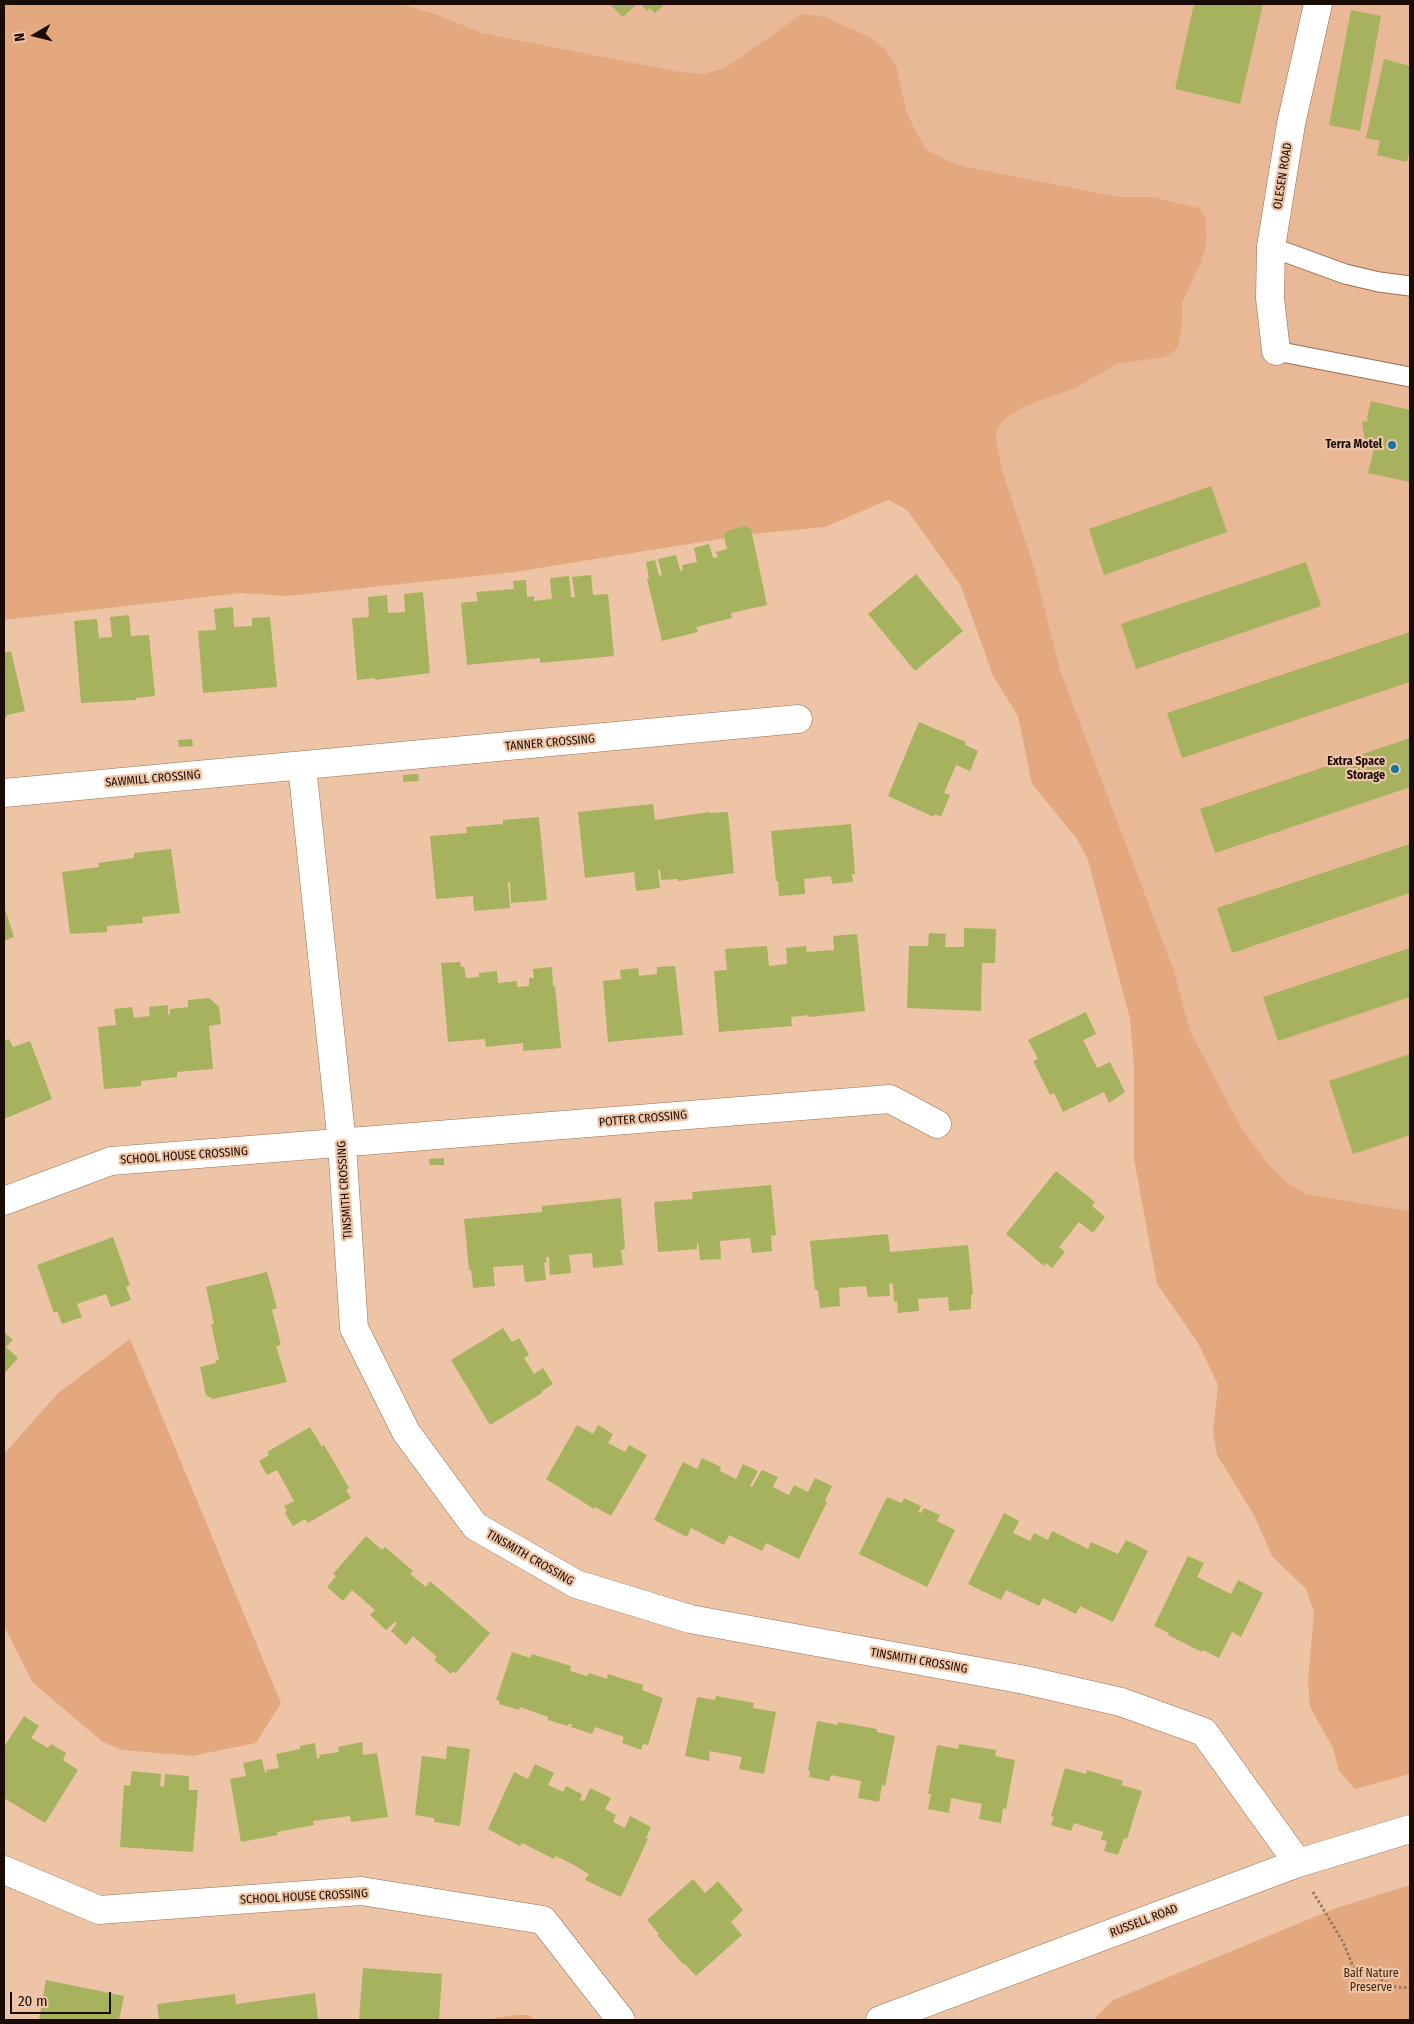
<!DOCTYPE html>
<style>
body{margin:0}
#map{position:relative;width:1414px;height:2024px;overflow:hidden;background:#eec4a7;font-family:"Fira Sans Condensed",sans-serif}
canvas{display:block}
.frame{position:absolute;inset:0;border:5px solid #1a0c04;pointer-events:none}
.north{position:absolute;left:10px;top:10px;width:50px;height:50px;-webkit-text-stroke:4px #eec4a7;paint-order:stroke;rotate:262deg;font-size:14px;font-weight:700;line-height:20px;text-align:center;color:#1a0c04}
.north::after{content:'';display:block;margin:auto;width:18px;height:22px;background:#1a0c04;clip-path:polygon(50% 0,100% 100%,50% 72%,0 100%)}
.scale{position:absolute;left:10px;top:1992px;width:101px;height:22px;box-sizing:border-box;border:2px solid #1a0c04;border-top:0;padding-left:6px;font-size:15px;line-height:18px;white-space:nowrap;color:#1a0c04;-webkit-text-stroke:4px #eec4a7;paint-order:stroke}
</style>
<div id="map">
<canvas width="1414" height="2024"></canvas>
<div class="frame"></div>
<div class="north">N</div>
<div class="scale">20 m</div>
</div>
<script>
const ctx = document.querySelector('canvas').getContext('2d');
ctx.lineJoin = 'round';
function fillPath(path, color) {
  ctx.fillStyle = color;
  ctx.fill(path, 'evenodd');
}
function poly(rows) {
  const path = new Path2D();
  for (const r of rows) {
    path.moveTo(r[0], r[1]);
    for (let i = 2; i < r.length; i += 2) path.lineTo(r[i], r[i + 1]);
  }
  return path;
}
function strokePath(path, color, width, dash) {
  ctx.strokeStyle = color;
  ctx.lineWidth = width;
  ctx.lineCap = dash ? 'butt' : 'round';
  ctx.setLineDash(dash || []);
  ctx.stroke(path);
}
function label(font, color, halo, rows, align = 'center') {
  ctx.font = font + ' "Fira Sans Condensed",sans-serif';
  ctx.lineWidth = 4.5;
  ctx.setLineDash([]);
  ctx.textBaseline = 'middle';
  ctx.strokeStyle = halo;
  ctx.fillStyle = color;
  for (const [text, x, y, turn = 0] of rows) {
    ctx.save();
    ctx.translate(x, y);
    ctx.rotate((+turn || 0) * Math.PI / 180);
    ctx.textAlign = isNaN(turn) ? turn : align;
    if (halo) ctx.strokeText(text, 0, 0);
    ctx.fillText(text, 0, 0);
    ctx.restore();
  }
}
const built = poly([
 [401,4,1410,4,1410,1211,1306,1194,1286,1182,1270,1166,1242,1129,1190,1031,1174,971,1060,670,1033,564,1003,473,996,441,997,430,1004,420,1023,407,1076,388,1116,364,1159,358,1182,325,1182,303,1201,263,1153,197,1119,197,967,167,946,160,926,149,915,130,906,110,897,68,802,14,725,68,703,74,680,72,482,33,438,15]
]);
const green = poly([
 [4,4,401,4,438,15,482,33,680,72,703,74,725,68,802,14,825,17,867,36,885,49,897,68,906,110,915,130,926,149,946,160,967,167,1119,197,1153,197,1199,208,1205,218,1207,240,1201,263,1182,303,1182,325,1178,347,1170,355,1159,358,1116,364,1076,388,1023,407,1004,420,997,430,996,441,1003,473,1033,564,1060,670,1174,971,1190,1031,1242,1129,1270,1166,1286,1182,1306,1194,1410,1211,1410,1774,1355,1789,1339,1771,1333,1748,1310,1707,1308,1682,1314,1612,1306,1589,1272,1556,1254,1515,1217,1455,1213,1432,1218,1385,1198,1343,1157,1284,1134,1159,1134,1066,1130,1019,1088,860,1077,839,1032,784,1018,716,993,676,961,586,907,510,888,500,825,527,751,534,515,572,287,596,241,593,4,620],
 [130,1339,281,1703,256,1743,192,1756,122,1750,103,1742,33,1683,4,1626,4,1454,58,1393],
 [1410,1885,1410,2020,1096,2020,1096,2017,1113,2000,1336,1908],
 [517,2015,528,2015,535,2020,493,2020,494,2018]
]);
const building = poly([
 [610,4,637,4,623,17],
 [641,4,662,4,663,6,655,13,650,8,647,11],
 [1194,4,1263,4,1240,104,1175,89],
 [1351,10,1381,16,1360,131,1329,125],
 [1384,59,1410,66,1410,148,1407,162,1377,155,1380,141,1366,138],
 [1371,401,1410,410,1410,482,1368,473,1376,440,1365,441,1362,422,1368,421,1367,417],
 [1211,486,1227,532,1104,575,1089,529],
 [746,526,751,529,767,605,731,613,732,618,696,627,698,632,662,641,647,579,649,578,646,562,655,560,659,576,662,575,658,559,676,555,680,571,683,570,682,565,697,562,694,548,709,544,713,558,718,557,716,552,727,549,724,536,726,531],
 [1306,562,1321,606,1136,669,1121,624],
 [916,574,963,631,915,671,868,614],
 [591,575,593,595,608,594,614,656,540,663,540,658,467,665,461,603,478,601,476,592,514,589,513,581,526,580,527,597,534,596,534,601,552,599,550,578,569,576,571,597,575,597,572,577],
 [423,592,430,673,375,680,375,678,357,680,352,618,369,617,368,597,387,595,388,613,405,612,404,594],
 [233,607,234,627,252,626,252,618,270,617,277,687,203,693,198,631,216,630,214,609],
 [129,615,131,636,149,635,155,696,136,698,136,700,81,703,74,621,97,619,99,638,112,637,110,617],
 [1410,632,1410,682,1182,758,1167,713],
 [11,651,25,711,7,715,7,717,4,718,4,653],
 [919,722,966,742,965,745,978,751,970,771,956,765,944,793,950,795,941,817,935,814,934,817,888,796],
 [1410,738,1410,787,1215,853,1200,809],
 [192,739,193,746,179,747,178,740],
 [418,774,419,781,403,782,403,775],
 [653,804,655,820,709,812,710,813,728,812,734,873,678,881,678,879,661,880,660,870,658,870,660,888,636,891,634,872,585,878,578,812],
 [539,817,547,900,511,903,510,882,508,882,510,908,474,911,473,896,436,899,430,836,467,833,466,827,503,824,503,820],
 [851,824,855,874,852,874,853,882,832,884,831,876,804,879,805,894,779,896,778,881,776,881,771,831],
 [1410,844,1410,893,1232,953,1217,908],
 [171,849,180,913,142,917,143,923,107,926,107,932,70,934,62,872,99,867,98,863,134,858,134,853],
 [4,906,14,937,4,941],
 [964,928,996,929,995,963,982,963,981,1011,907,1008,909,946,928,946,929,933,946,934,945,947,964,947],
 [857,934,865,1011,809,1017,809,1015,791,1017,792,1026,719,1032,714,971,727,970,725,949,767,946,769,966,787,964,786,948,806,946,807,952,834,950,833,936],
 [1410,948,1410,997,1278,1041,1263,997],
 [460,962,461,967,464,967,466,978,479,977,479,973,497,971,498,983,517,981,517,987,529,986,529,978,534,978,533,969,552,967,553,986,555,986,561,1048,523,1051,523,1043,486,1047,485,1039,448,1042,441,963],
 [675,966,683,1035,608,1042,603,981,621,979,620,970,638,968,639,976,657,974,657,967],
 [209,998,219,1007,221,1024,209,1026,213,1069,177,1072,177,1077,141,1081,141,1086,104,1089,98,1027,116,1025,114,1009,132,1007,134,1018,150,1016,149,1007,168,1005,168,1015,170,1014,170,1009,188,1007,188,1000],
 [1086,1012,1096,1034,1083,1040,1097,1068,1110,1062,1125,1092,1109,1103,1104,1092,1063,1112,1054,1093,1050,1095,1033,1061,1038,1059,1028,1040],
 [9,1039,13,1047,30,1041,52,1099,4,1119,4,1041],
 [1410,1054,1410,1135,1353,1154,1329,1081],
 [444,1158,444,1165,430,1165,429,1159],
 [1056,1171,1095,1202,1092,1206,1105,1217,1093,1233,1079,1222,1059,1247,1065,1252,1052,1268,1046,1263,1044,1266,1006,1234],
 [771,1185,776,1235,771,1236,772,1251,752,1253,750,1238,720,1241,721,1259,700,1260,698,1242,697,1243,697,1249,658,1252,654,1202,693,1199,692,1192],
 [621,1198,625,1249,621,1250,623,1265,593,1268,592,1253,569,1255,571,1273,550,1275,549,1257,546,1257,547,1262,544,1263,546,1280,525,1282,523,1265,493,1267,495,1286,473,1288,471,1270,469,1270,464,1219,542,1212,542,1206],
 [888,1234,890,1252,968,1245,973,1294,971,1295,971,1309,949,1311,948,1297,918,1299,919,1311,898,1313,897,1301,894,1302,893,1283,889,1284,890,1296,868,1297,866,1286,839,1288,840,1306,820,1308,818,1290,815,1290,810,1241],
 [113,1237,130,1285,126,1287,131,1300,111,1307,106,1294,77,1304,82,1317,62,1324,57,1311,54,1313,37,1265],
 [267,1272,277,1308,272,1310,281,1345,276,1346,287,1382,213,1399,206,1395,200,1367,216,1363,215,1361,219,1360,211,1324,214,1324,206,1287],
 [503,1328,512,1342,519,1338,529,1355,524,1358,534,1374,543,1368,553,1384,542,1391,542,1393,490,1425,451,1360],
 [4,1332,13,1340,6,1347,18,1358,4,1374],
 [577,1425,593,1434,598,1425,613,1434,608,1443,625,1452,629,1445,647,1455,611,1516,595,1507,594,1509,546,1479],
 [310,1427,322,1447,324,1445,349,1488,346,1490,351,1498,308,1523,305,1519,293,1526,285,1513,287,1511,284,1506,294,1501,277,1470,267,1475,259,1461,269,1455,267,1452],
 [702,1458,721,1467,720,1471,736,1479,743,1464,758,1471,750,1486,752,1487,762,1470,778,1477,773,1487,789,1495,794,1485,808,1492,815,1478,832,1486,825,1501,827,1502,799,1559,766,1543,762,1551,729,1535,724,1545,691,1528,687,1537,654,1520,683,1462,697,1469],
 [887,1497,902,1503,904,1498,921,1506,918,1512,921,1513,924,1508,940,1515,937,1521,955,1530,927,1587,859,1554],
 [1004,1513,1019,1521,1013,1533,1030,1541,1034,1533,1048,1540,1052,1531,1088,1549,1091,1542,1118,1554,1126,1540,1148,1551,1113,1622,1080,1606,1076,1614,1043,1598,1039,1606,1006,1590,1001,1600,968,1584],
 [366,1536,382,1550,385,1547,413,1571,410,1574,426,1587,430,1581,490,1633,456,1673,453,1671,451,1674,434,1660,437,1657,413,1636,406,1645,391,1631,397,1623,395,1622,386,1630,370,1615,375,1610,352,1590,343,1601,327,1587,336,1576,333,1574],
 [1188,1556,1204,1563,1197,1577,1231,1594,1238,1580,1263,1593,1241,1637,1232,1632,1219,1658,1203,1650,1202,1652,1168,1635,1169,1633,1154,1626],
 [512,1652,530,1658,532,1654,571,1666,570,1671,587,1676,589,1673,607,1679,608,1674,643,1685,642,1690,663,1698,648,1745,643,1744,641,1750,622,1743,624,1737,595,1727,592,1734,571,1727,572,1724,569,1724,568,1726,548,1720,548,1717,520,1707,519,1710,499,1704,500,1701,496,1700],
 [716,1696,754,1703,753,1708,776,1712,764,1774,739,1769,742,1757,710,1751,709,1761,685,1756,697,1697,715,1700],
 [24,1716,39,1726,31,1738,48,1748,51,1744,66,1753,63,1760,78,1770,45,1823,4,1798,4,1747],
 [817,1721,838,1725,838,1722,877,1729,877,1732,895,1736,885,1786,882,1785,879,1802,858,1798,861,1781,831,1775,829,1781,809,1777,810,1771,808,1770],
 [362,1742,363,1755,377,1753,388,1817,351,1822,350,1816,313,1821,314,1825,277,1832,278,1835,241,1842,230,1779,246,1776,243,1763,262,1759,265,1773,267,1772,266,1770,279,1768,276,1754,300,1749,300,1746,315,1743,317,1758,320,1758,319,1755,339,1752,338,1747],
 [959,1744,996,1750,995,1756,1015,1760,1006,1809,1003,1808,1001,1823,979,1819,982,1804,951,1798,949,1813,928,1809,931,1794,928,1794,937,1745,958,1749],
 [447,1746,470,1749,460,1826,434,1822,434,1818,415,1815,422,1756,446,1759],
 [535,1764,554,1773,548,1785,563,1792,566,1786,582,1794,580,1800,582,1801,585,1800,590,1788,611,1798,605,1809,616,1815,613,1822,625,1828,630,1816,651,1827,646,1838,648,1839,621,1897,585,1880,589,1874,572,1864,556,1856,554,1859,522,1843,520,1846,488,1829,514,1772,528,1779],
 [1065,1768,1086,1774,1087,1770,1123,1781,1121,1785,1142,1791,1127,1839,1124,1838,1118,1855,1104,1851,1107,1841,1101,1840,1103,1832,1074,1823,1071,1831,1051,1825,1054,1817,1051,1816],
 [132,1771,161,1774,160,1786,164,1787,165,1774,189,1776,189,1790,198,1790,193,1852,120,1847,124,1785,130,1786],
 [693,1879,705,1893,718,1881,743,1910,731,1922,742,1935,696,1976,684,1963,683,1964,657,1935,659,1934,647,1920],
 [363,1968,442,1974,439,2020,359,2020],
 [46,1980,124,1996,119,2020,39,2020],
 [315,1993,318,2020,159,2020,157,2004,235,1994,236,2004]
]);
const path = poly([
 [1313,1892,1343,1942,1353,1966,1396,1987,1410,1988]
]);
const lane = poly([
 [1271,247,1345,274,1379,282,1410,286],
 [1276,351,1410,377]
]);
const street = poly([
 [1276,351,1270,298,1271,247,1291,124,1318,4],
 [302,766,342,1144,354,1328,406,1432,475,1526,576,1584,690,1619,1025,1680,1121,1702,1204,1732,1298,1863],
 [4,793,798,719],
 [4,1201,111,1161,890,1099,937,1124],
 [4,1870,99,1910,361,1891,543,1920,621,2020],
 [880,2020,1298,1863,1410,1829]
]);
const markers = [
 [1392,445,5,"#1475a2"],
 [1395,769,5,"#1475a2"]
];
const streetNames = [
 ["OLESEN ROAD",1283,176,-81],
 ["TANNER CROSSING",550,743,-5],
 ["SAWMILL CROSSING",153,779,-5],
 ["POTTER CROSSING",643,1119,-5],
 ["SCHOOL HOUSE CROSSING",184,1156,-4],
 ["TINSMITH CROSSING",345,1190,-94],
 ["TINSMITH CROSSING",530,1558,30],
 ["TINSMITH CROSSING",919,1661,10],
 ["SCHOOL HOUSE CROSSING",304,1897,-3],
 ["RUSSELL ROAD",1144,1921,-21]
];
const poiNames = [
 ["Terra Motel",1382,445],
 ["Extra Space",1385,762],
 ["Storage",1385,776]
];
const parkNames = [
 ["Balf Nature",1371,1974],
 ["Preserve",1371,1988]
];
fillPath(built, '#e8b897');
fillPath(green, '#e4a87e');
fillPath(building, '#a6b25d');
strokePath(lane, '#967055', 21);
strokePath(street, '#967055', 29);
strokePath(path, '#977864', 3, [2.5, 2.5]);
strokePath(lane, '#fff', 19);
strokePath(street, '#fff', 28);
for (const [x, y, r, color] of markers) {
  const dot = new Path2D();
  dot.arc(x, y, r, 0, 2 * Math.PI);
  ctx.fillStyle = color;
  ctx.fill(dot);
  strokePath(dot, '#eec4a7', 2);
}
label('12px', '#1a0c04', '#eec4a7', streetNames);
label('bold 12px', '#1a0c04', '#eec4a7', poiNames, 'right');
label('12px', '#462811', '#eec4a7', parkNames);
</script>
